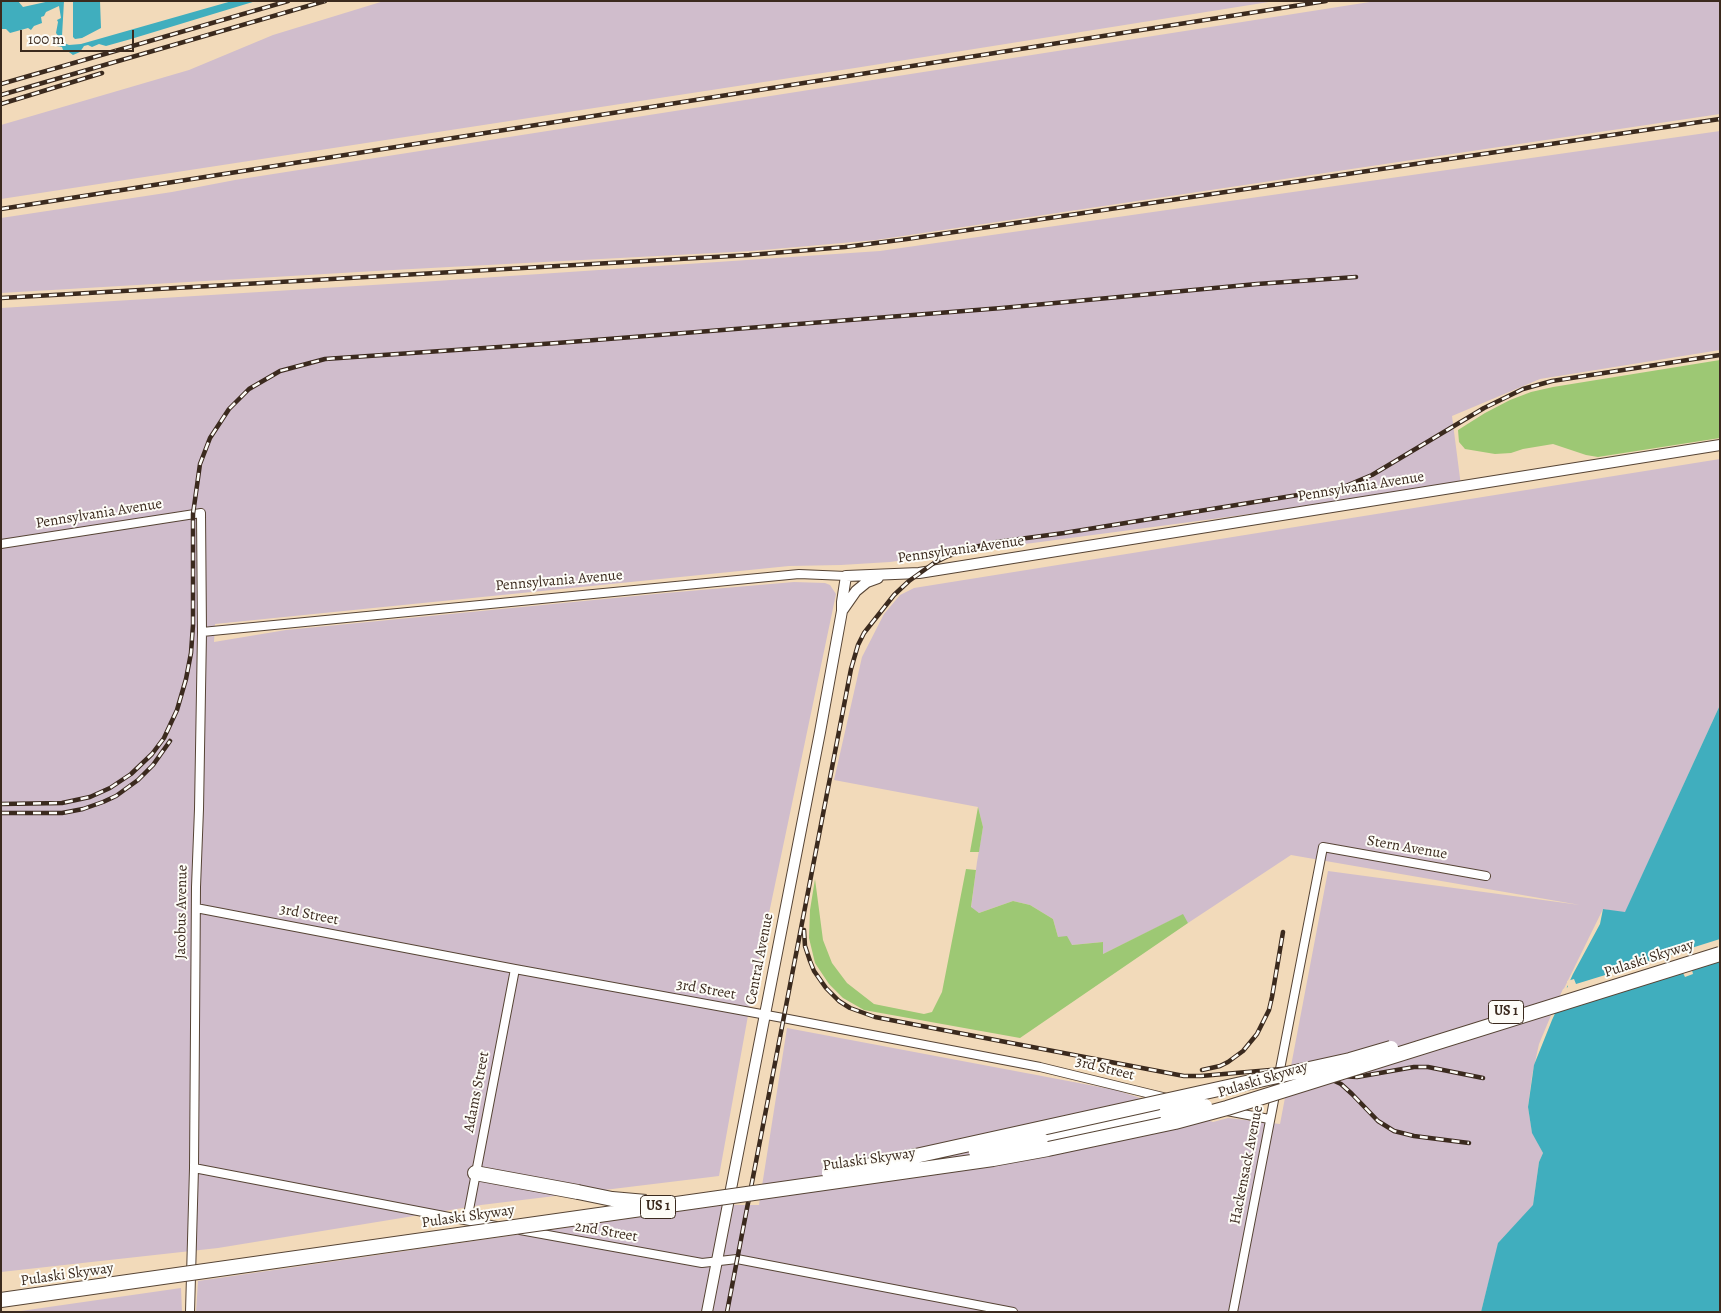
<!DOCTYPE html>
<style>
body{margin:0}
#map{position:relative;width:1721px;height:1313px;overflow:hidden;background:#f2daba;font-family:Alegreya,serif}
canvas{display:block}
.frame{position:absolute;inset:0;border:2px solid #3b2a1e;pointer-events:none}
.scale{position:absolute;left:20px;top:30px;width:114px;height:22px;box-sizing:border-box;border:2px solid #3b2a1e;border-top:0;padding-left:6px;font-size:15px;line-height:18px;white-space:nowrap;color:#3b2a1e;-webkit-text-stroke:4px #fdfcf7;paint-order:stroke}
</style>
<div id="map">
<canvas width="1721" height="1313"></canvas>
<div class="frame"></div>
<div class="scale">100 m</div>
</div>
<script>
const ctx = document.querySelector('canvas').getContext('2d');
ctx.lineJoin = 'round';
function fillPath(path, color) {
  ctx.fillStyle = color;
  ctx.fill(path, 'evenodd');
}
function poly(rows) {
  const path = new Path2D();
  for (const r of rows) {
    path.moveTo(r[0], r[1]);
    for (let i = 2; i < r.length; i += 2) path.lineTo(r[i], r[i + 1]);
  }
  return path;
}
function strokePath(path, color, width, dash) {
  ctx.strokeStyle = color;
  ctx.lineWidth = width;
  ctx.lineCap = dash ? 'butt' : 'round';
  ctx.setLineDash(dash || []);
  ctx.stroke(path);
}
function label(font, color, halo, rows, align = 'center') {
  ctx.font = font + ' Alegreya,serif';
  ctx.lineWidth = 4;
  ctx.setLineDash([]);
  ctx.textBaseline = 'middle';
  ctx.strokeStyle = halo;
  ctx.fillStyle = color;
  for (const [text, x, y, turn = 0] of rows) {
    ctx.save();
    ctx.translate(x, y);
    ctx.rotate((+turn || 0) * Math.PI / 180);
    ctx.textAlign = isNaN(turn) ? turn : align;
    if (halo) ctx.strokeText(text, 0, 0);
    ctx.fillText(text, 0, 0);
    ctx.restore();
  }
}
const industrial = poly([
 [384,1,1275,1,855,68,1,199,1,125,189,70,273,35],
 [1376,1,1720,1,1720,114,876,240,752,251,393,270,1,293,1,218,172,192,235,180],
 [1720,131,1720,350,1540,379,1452,416,1461,486,890,562,841,565,789,566,215,624,214,642,286,630,666,593,794,582,825,583,830,585,836,594,751,999,719,1176,481,1205,218,1248,1,1272,1,308,421,282,880,251],
 [1720,459,1720,705,1625,913,1603,909,1552,1013,1539,1044,1532,1076,1528,1107,1532,1132,1543,1153,1539,1162,1533,1206,1499,1242,1481,1312,196,1312,198,1281,722,1205,759,1205,787,1028,1116,1090,1213,1122,1228,1118,1280,1124,1328,871,1580,905,1291,855,1188,923,1182,915,1103,954,1103,942,1072,945,1058,937,1053,919,1030,905,1013,901,979,913,971,908,977,862,983,827,978,807,834,780,862,657,884,614,900,595,914,588],
 [181,1288,182,1312,14,1312]
]);
const green = poly([
 [1720,360,1720,438,1598,457,1586,455,1553,444,1523,449,1511,453,1495,454,1465,449,1459,442,1458,430,1485,413,1510,400,1531,392,1553,387],
 [978,807,983,827,979,852,970,852],
 [966,869,976,870,971,907,979,913,1013,901,1030,905,1053,919,1058,937,1067,936,1072,945,1103,942,1103,954,1183,914,1188,923,1020,1038,864,1010,843,998,829,984,815,963,809,938,810,910,815,879,823,940,832,963,847,983,874,1004,924,1014,932,1012,942,992]
]);
const water = poly([
 [1,1,18,1,23,7,50,1,64,1,62,36,64,43,69,45,81,44,232,1,256,1,131,39,106,46,99,44,92,47,88,45,84,46,80,52,73,55,66,50,63,50,62,47,57,46,56,43,59,37,56,33,58,22,57,20,61,18,59,6,46,12,44,16,41,17,42,23,34,26,31,30,28,28,10,33,6,29,1,29],
 [73,1,100,1,101,28,82,38,75,39,73,37],
 [1720,705,1720,1312,1481,1312,1498,1243,1533,1205,1539,1162,1543,1153,1532,1133,1528,1107,1534,1065,1552,1020,1573,974,1600,924,1603,909,1625,912]
]);
const pier = poly([
 [1720,939,1720,961,1692,970,1693,974,1685,977,1683,973,1582,1004,1582,1005,1552,1013,1563,989,1568,987,1567,981,1574,979,1576,984,1677,953,1677,950,1685,948,1685,950]
]);
const minor = poly([
 [1,544,201,513,202,632,199,809,196,887,194,1168,190,1312],
 [202,632,799,574,846,576],
 [196,908,515,969,783,1018,1040,1067,1167,1098],
 [1227,1111,1269,1119],
 [194,1168,496,1226],
 [467,1220,515,969],
 [520,1230,702,1263,737,1259,1013,1312],
 [1233,1312,1323,847,1486,876]
]);
const secondary = poly([
 [842,611,856,591,867,582,878,578],
 [707,1312,820,732,842,611,842,602,846,576,919,573,1720,445]
]);
const motorway = poly([
 [1041,1139,1166,1113],
 [475,1173,578,1192]
]);
const rail = poly([
 [1,84,288,1],
 [1,95,325,1],
 [1,104,102,73],
 [1,209,1326,1],
 [1,298,749,255,845,247,907,239,1720,119],
 [1,804,62,803,90,797,110,788,131,774,152,754,164,738,177,710,186,679,191,653,193,625,193,514,200,464,210,438,229,409,249,389,280,371,325,359,557,343,1002,308,1257,284,1356,277],
 [1,813,62,813,83,809,103,802,116,796,138,780,153,765,170,741],
 [804,930,805,946,810,961,814,971,826,988,839,1001,850,1008,875,1017,1184,1076,1201,1076,1282,1069,1341,1076,1357,1077,1414,1067,1428,1067,1483,1078],
 [1202,1070,1220,1066,1228,1062,1243,1051,1257,1034,1269,1010,1272,997,1283,932],
 [1328,1078,1341,1084,1352,1094,1378,1121,1394,1131,1414,1136,1469,1143],
 [727,1312,851,669,858,645,864,633,894,595,909,581,934,563,948,556,975,547,997,542,1064,533,1341,488,1372,475,1484,408,1523,389,1552,381,1720,355]
]);
const motorwayBridge = poly([
 [1166,1113,1205,1106],
 [976,1152,1041,1139],
 [829,1173,893,1161,1291,1073,1350,1060,1391,1048],
 [578,1192,612,1199,646,1202],
 [1,1300,993,1159,1048,1149,1175,1122,1227,1108,1720,954]
]);
const shields = [
 [1506,1012,35],
 [658,1207,35]
];
const shieldNames = [
 ["US 1",1506,1012],
 ["US 1",658,1207]
];
const streetNames = [
 ["Pennsylvania Avenue",1361,487,-9],
 ["Pennsylvania Avenue",99,514,-9],
 ["Pennsylvania Avenue",961,550,-8],
 ["Pennsylvania Avenue",559,581,-5],
 ["Stern Avenue",1407,848,10],
 ["Jacobus Avenue",182,912,-89],
 ["3rd Street",309,915,11],
 ["Central Avenue",760,959,-79],
 ["Pulaski Skyway",1649,959,-18],
 ["3rd Street",706,990,10],
 ["3rd Street",1105,1069,14],
 ["Pulaski Skyway",1263,1080,-17],
 ["Adams Street",477,1092,-79],
 ["Pulaski Skyway",869,1160,-8],
 ["Hackensack Avenue",1247,1165,-79],
 ["Pulaski Skyway",468,1217,-8],
 ["2nd Street",606,1232,10],
 ["Pulaski Skyway",67,1275,-8]
];
fillPath(industrial, '#d0bdcc');
fillPath(green, '#9dc874');
fillPath(water, '#40aebe');
fillPath(pier, '#f2daba');
strokePath(minor, '#564435', 10);
strokePath(secondary, '#564435', 12);
strokePath(motorway, '#564435', 16);
strokePath(minor, '#fff', 8);
strokePath(secondary, '#fff', 10);
strokePath(motorway, '#fff', 14);
strokePath(rail, '#3b2a1e', 4.5);
strokePath(rail, '#fdfcf7', 2.5, [8]);
strokePath(motorwayBridge, '#564435', 16, []);
strokePath(motorwayBridge, '#fff', 14);
for (const [x, y, w] of shields) {
  const box = new Path2D();
  box.roundRect(x - w / 2, y - 11.5, w, 23, 4);
  ctx.fillStyle = '#fdfcf7';
  ctx.fill(box);
  strokePath(box, '#3b2a1e', 1);
}
label('bold 14px', '#3b2a1e', null, shieldNames);
label('15px', '#3b2a1e', '#fdfcf7', streetNames);
</script>
